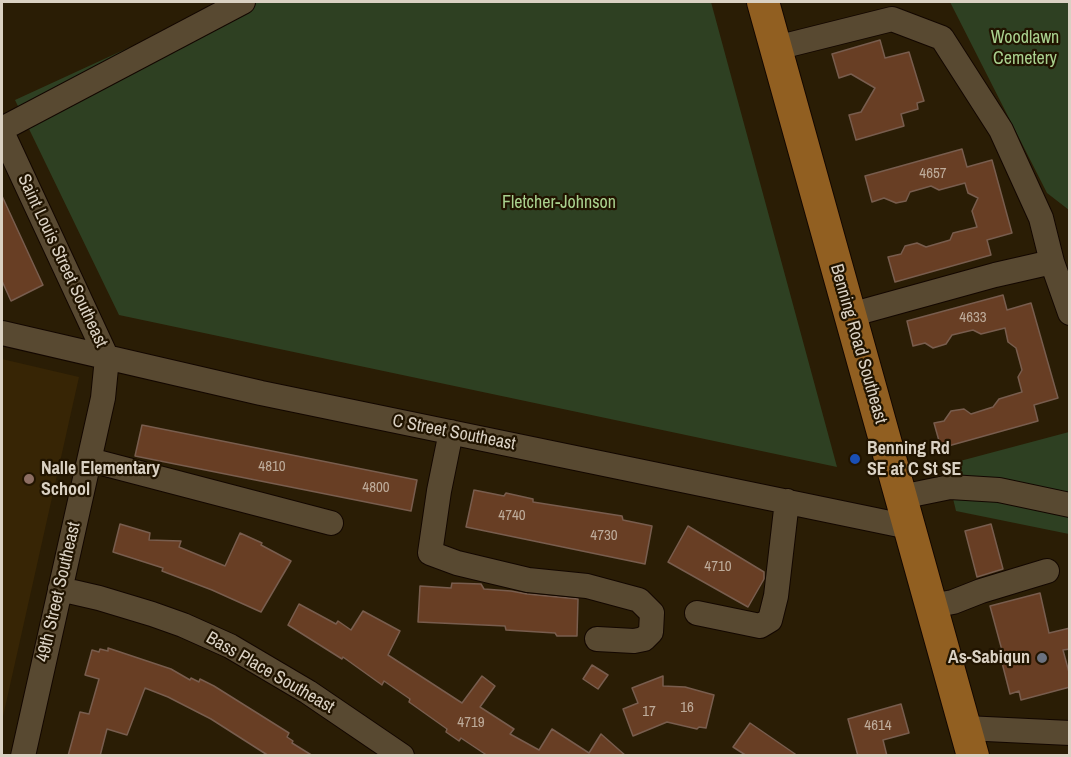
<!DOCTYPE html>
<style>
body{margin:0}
#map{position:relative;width:1071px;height:757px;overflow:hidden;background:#2a1d05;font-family:"Archivo Narrow",sans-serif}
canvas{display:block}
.frame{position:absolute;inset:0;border:3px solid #dad1c3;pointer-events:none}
</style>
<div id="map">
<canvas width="1071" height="757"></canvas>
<div class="frame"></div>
</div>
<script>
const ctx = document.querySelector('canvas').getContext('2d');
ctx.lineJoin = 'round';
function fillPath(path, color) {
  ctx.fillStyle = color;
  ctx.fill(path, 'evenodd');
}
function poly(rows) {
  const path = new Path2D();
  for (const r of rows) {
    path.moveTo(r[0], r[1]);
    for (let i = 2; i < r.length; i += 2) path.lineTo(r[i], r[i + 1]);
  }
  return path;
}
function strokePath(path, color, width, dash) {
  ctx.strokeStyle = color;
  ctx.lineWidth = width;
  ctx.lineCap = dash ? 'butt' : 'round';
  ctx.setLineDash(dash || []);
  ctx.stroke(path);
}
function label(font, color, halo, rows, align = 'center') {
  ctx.font = font + ' "Archivo Narrow",sans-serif';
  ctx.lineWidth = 4.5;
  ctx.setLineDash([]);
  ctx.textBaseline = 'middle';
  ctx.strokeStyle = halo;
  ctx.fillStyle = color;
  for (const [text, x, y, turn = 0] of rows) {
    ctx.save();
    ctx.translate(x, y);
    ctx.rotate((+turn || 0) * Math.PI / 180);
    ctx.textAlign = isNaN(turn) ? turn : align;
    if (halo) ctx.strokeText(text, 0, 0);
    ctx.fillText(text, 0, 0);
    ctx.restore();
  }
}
const built = poly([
 [2,359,79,377,2,721]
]);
const green = poly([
 [228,2,711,2,837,467,119,315,15,100],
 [950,2,1069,2,1069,210,1047,193],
 [1069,432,1069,534,956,511,945,465]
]);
const building = poly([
 [880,40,885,58,909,52,924,101,917,103,918,109,901,114,904,126,856,140,849,115,861,112,875,88,851,74,839,78,832,54,880,40],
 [962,149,967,167,992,160,1012,233,987,240,991,255,895,282,888,257,901,254,905,246,917,243,926,247,950,240,953,233,977,227,972,211,978,198,968,193,965,183,939,190,931,186,910,192,906,201,896,203,884,198,872,202,865,176,962,149],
 [2,196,43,285,11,301,2,281,2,196],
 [1003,295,1007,310,1031,303,1058,398,1034,405,1038,421,941,448,934,423,944,421,951,411,964,409,971,414,993,407,999,399,1022,392,1018,377,1022,370,1016,348,1008,342,1005,328,981,334,973,330,952,335,946,344,933,348,925,343,913,346,907,321,1003,295],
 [142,425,417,480,411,511,135,456,142,425],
 [474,490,504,496,506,493,533,499,533,502,622,516,623,520,652,526,645,564,466,527,474,490],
 [120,524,150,533,149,540,181,541,179,547,225,566,240,533,262,543,261,545,291,561,261,612,212,590,162,571,163,568,113,552,120,524],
 [991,524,1003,569,977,577,965,531,991,524],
 [688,526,764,572,764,579,748,607,668,562,688,526],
 [452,583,481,584,484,589,511,591,527,594,578,599,577,636,557,636,555,633,506,630,505,626,418,622,420,586,451,588,452,583],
 [1040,593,1049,633,1070,628,1070,649,1063,650,1070,676,1070,687,1021,700,1019,691,1010,694,1000,655,1003,654,990,606,1040,593],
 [299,604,336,624,338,621,351,630,363,611,400,631,388,655,462,703,482,676,495,686,480,707,514,729,510,734,539,750,552,729,589,753,601,734,626,756,488,756,461,738,459,741,446,732,447,729,409,702,410,699,384,681,382,685,343,657,342,659,288,625,299,604],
 [108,648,171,669,190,680,191,678,199,682,200,679,214,686,289,733,287,737,293,741,292,743,313,756,269,756,211,719,168,697,145,688,127,735,107,729,100,756,68,756,80,712,89,714,99,679,85,675,92,650,99,652,100,649,108,651,108,648],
 [592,665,608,675,598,689,583,679,592,665],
 [663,676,663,686,685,687,714,695,706,728,699,727,697,729,667,722,633,736,623,709,638,703,632,688,663,676],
 [901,704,909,733,883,740,887,756,858,756,848,719,901,704],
 [750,723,798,756,747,756,733,747,750,723]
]);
const minor = poly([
 [776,48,892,19,942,38,1001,130,1041,218,1052,262],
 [2,129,243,2],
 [2,132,107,358,103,398,23,756],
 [850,315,995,275,1052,262,1070,313],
 [2,333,261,393,909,527],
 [451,432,439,491,430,553,457,563,528,580,587,586,639,600,652,613,651,632,644,639,634,641,597,639],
 [90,460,331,523],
 [901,497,950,487,999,490,1070,505],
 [60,589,99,598,152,614,183,625,230,646,308,692,402,756],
 [931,606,953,602,981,591,1047,571],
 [697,613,760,626,770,620,776,596,787,501],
 [965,728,1070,733]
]);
const major = poly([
 [763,2,973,756]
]);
const markers = [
 [855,459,6,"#1a4fb4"],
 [29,479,6,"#8d6e63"],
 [1042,658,6,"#6b7280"]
];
const numberNames = [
 ["4657",933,174],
 ["4633",973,318],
 ["4810",272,467],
 ["4800",376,488],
 ["4740",512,516],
 ["4730",604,536],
 ["4710",718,567],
 ["16",687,708],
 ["17",649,712],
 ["4719",471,723],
 ["4614",878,726]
];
const parkNames = [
 ["Woodlawn",1025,38],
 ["Cemetery",1025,59],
 ["Fletcher-Johnson",559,203]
];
const streetNames = [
 ["Saint Louis Street Southeast",62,261,65],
 ["Benning Road Southeast",858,344,74],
 ["C Street Southeast",454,433,11],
 ["49th Street Southeast",59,592,-77],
 ["Bass Place Southeast",270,673,30]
];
const poiNames = [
 ["Benning Rd",867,449],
 ["SE at C St SE",867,470],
 ["Nalle Elementary",41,469],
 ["School",41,490],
 ["As-Sabiqun",1030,658,"right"]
];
fillPath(built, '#372505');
fillPath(green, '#2e4022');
fillPath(building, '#683e24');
strokePath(building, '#785d4e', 1.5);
strokePath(minor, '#130700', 26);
strokePath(major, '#130700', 34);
strokePath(minor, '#584931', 24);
strokePath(major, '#915f21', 32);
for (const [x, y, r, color] of markers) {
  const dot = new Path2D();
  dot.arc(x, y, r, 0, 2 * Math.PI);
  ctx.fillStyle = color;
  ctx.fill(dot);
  strokePath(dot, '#211400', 2);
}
label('15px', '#beac9b', null, numberNames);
label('18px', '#a9d18e', '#211400', parkNames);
label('18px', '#dad1c3', '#211400', streetNames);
label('bold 18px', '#dad1c3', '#211400', poiNames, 'left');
</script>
